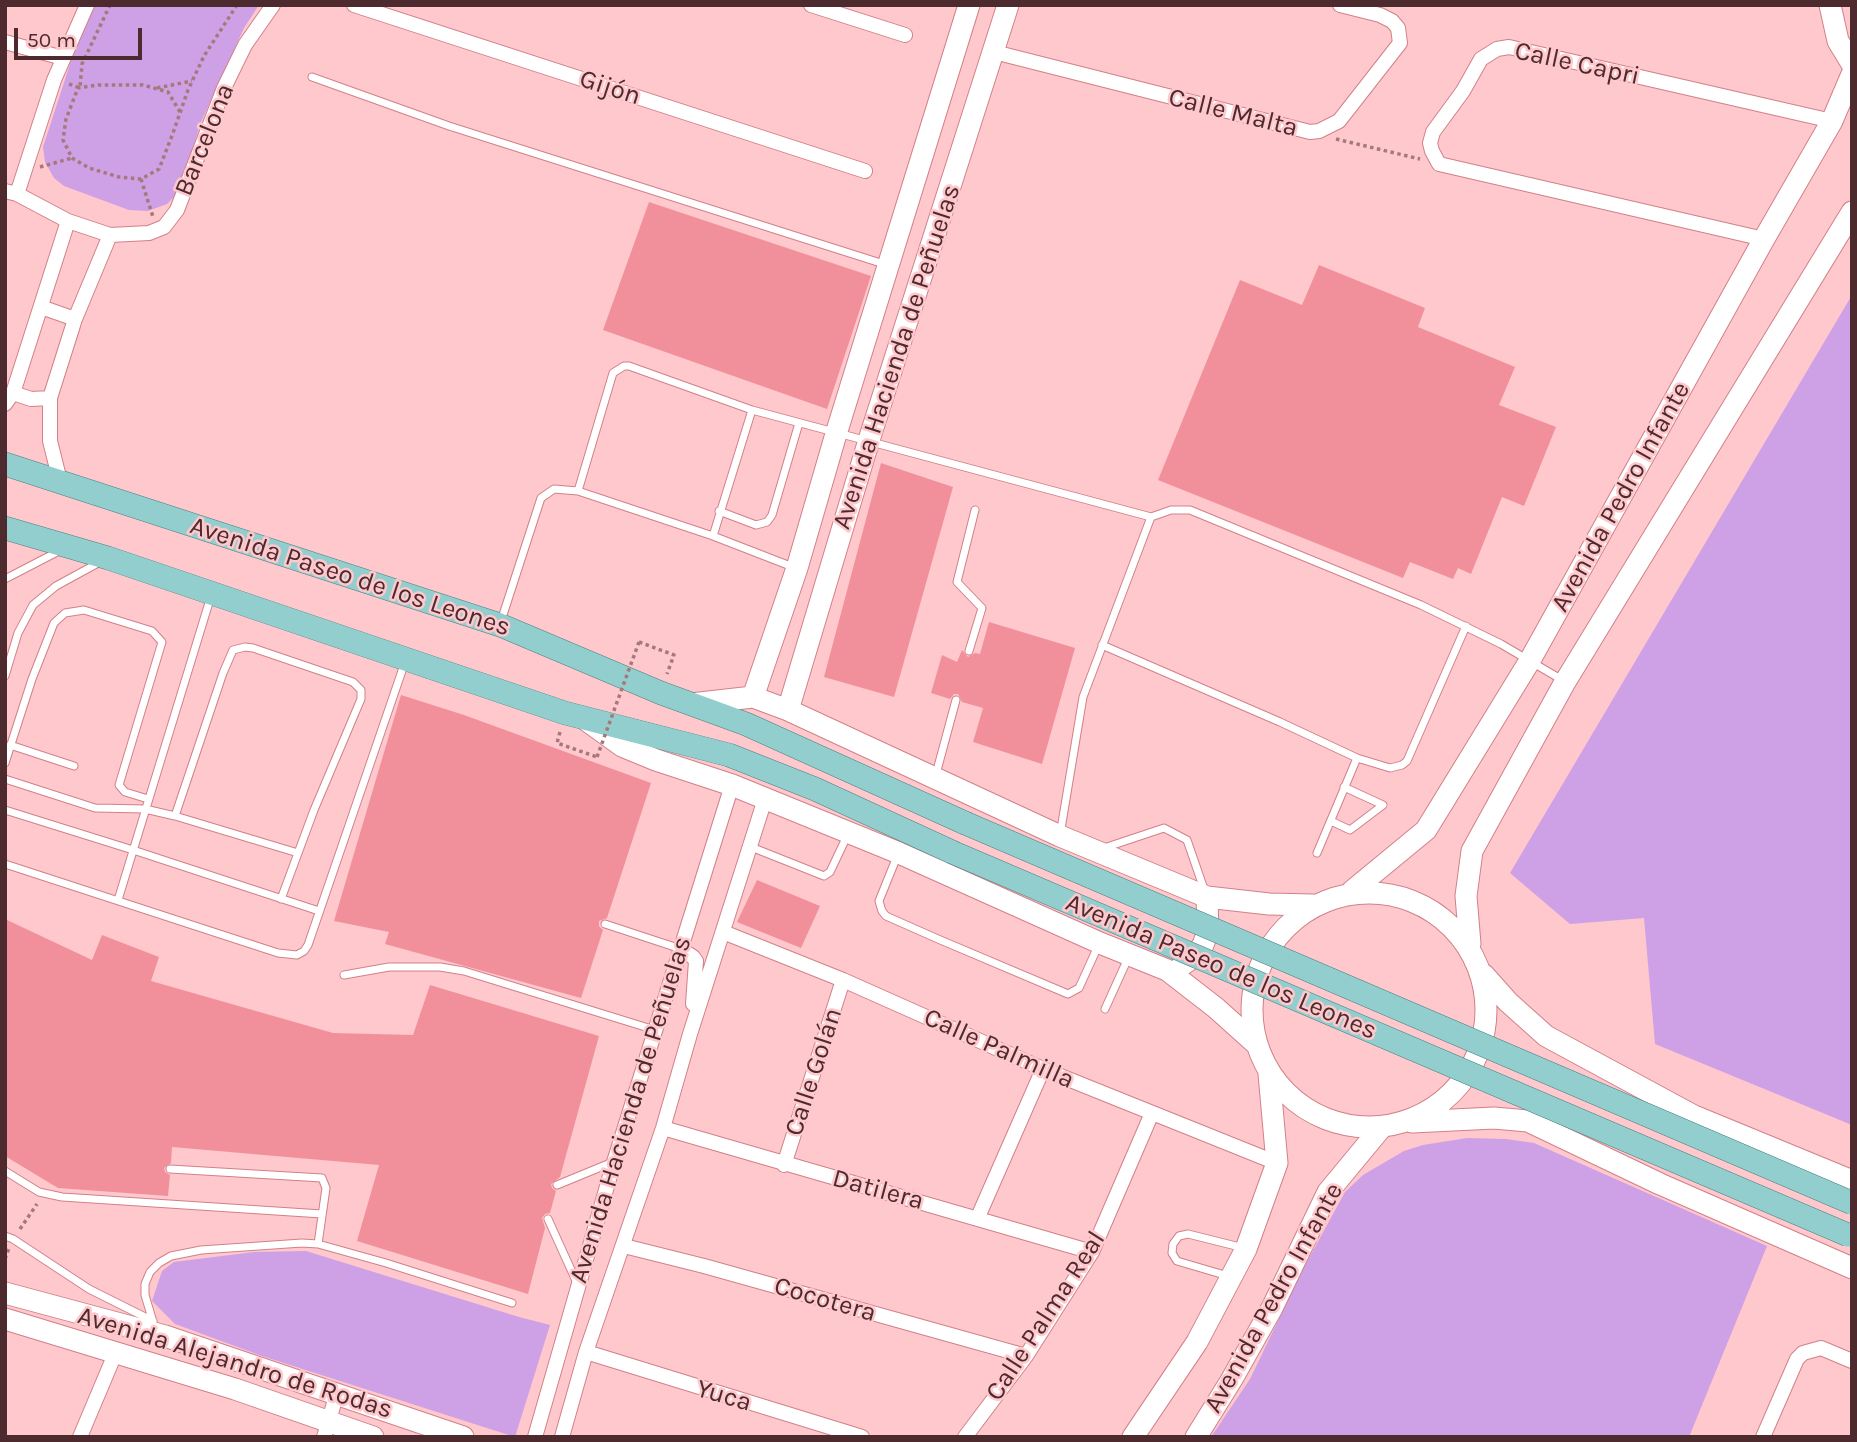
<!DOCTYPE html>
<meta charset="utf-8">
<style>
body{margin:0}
#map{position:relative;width:1857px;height:1442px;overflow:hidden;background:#fec8cc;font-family:Karla,sans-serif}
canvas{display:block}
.frame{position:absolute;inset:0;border:7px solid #4c2a2d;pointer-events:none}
.scale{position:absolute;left:14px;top:28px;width:128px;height:32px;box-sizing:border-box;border:4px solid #4c2a2d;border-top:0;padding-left:9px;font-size:21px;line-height:24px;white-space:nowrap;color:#4c2a2d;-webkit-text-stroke:5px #fec8cc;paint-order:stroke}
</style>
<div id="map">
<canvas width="1857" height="1442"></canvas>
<div class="frame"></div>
<div class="scale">50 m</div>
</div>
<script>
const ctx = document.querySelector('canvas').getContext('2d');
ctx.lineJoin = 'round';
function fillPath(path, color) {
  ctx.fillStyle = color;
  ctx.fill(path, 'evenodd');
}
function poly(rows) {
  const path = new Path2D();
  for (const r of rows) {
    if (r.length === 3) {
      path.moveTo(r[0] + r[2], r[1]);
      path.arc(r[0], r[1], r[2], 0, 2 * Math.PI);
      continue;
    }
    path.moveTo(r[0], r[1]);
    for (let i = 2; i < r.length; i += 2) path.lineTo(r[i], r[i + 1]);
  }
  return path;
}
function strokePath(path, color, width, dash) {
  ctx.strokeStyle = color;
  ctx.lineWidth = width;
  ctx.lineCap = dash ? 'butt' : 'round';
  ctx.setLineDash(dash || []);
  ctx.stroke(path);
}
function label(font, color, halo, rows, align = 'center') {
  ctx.font = font + ' Karla,sans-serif';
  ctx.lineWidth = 5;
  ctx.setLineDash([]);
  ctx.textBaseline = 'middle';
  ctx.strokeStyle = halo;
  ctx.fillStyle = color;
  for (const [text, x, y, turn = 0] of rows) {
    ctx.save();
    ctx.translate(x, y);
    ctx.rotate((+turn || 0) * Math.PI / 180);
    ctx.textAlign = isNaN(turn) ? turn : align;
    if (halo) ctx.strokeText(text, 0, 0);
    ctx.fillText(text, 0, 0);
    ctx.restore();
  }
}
const green = poly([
 [92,5,259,5,244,28,201,122,179,192,167,204,148,211,129,210,64,186,54,178,45,162,43,147,86,15],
 [1852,295,1852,1125,1655,1044,1644,918,1570,924,1510,873],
 [1467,1138,1506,1139,1534,1143,1767,1246,1689,1437,1211,1437,1250,1379,1303,1269,1345,1192,1363,1175,1404,1151,1423,1145],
 [306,1251,519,1317,550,1325,515,1437,262,1356,175,1324,152,1301,162,1271,174,1262,254,1252]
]);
const building = poly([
 [649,202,871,276,827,409,603,330],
 [1319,265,1425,308,1418,327,1515,367,1499,405,1556,427,1524,506,1502,497,1471,574,1458,568,1453,579,1410,562,1403,578,1158,480,1240,280,1302,305],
 [881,463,953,487,894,697,824,677],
 [989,622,1075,648,1042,764,973,742,983,708,962,702,958,694,954,694,950,699,931,693,942,655,957,662,962,650,968,657,975,653,980,654],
 [401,695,464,715,651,783,607,918,599,921,599,926,603,930,581,998,385,944,389,932,334,921],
 [757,880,820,906,801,948,737,922],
 [5,919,92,960,102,935,159,957,151,981,333,1033,413,1035,430,985,599,1036,560,1177,551,1184,552,1188,556,1191,550,1213,545,1214,542,1218,545,1228,528,1294,357,1241,379,1165,172,1147,171,1163,164,1168,165,1172,170,1175,168,1196,58,1188,5,1156]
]);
const path = poly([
 [69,84,80,88,82,64,110,5],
 [157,88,192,81],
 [180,112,168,92,143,85,98,85,78,88,66,119,63,140,72,158,89,168,119,177,141,179,159,169,173,133,188,90,204,56,237,5],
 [1336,139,1420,159],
 [40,167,72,158],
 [141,179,153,217],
 [639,642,674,655,667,674],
 [560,732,557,743,597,757],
 [20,1229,37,1204],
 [5,1259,9,1248]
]);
const lane = poly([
 [312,77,449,126,887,265],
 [719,511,756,525,767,522,772,515,799,423],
 [713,536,752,410],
 [793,567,713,536,578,491,613,373,624,366,629,366,752,410,1151,517,1171,510,1190,510,1421,605,1501,644,1564,681],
 [5,579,61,550],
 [501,621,541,498,554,489,578,491],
 [1102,645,1280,722,1357,758,1390,768,1402,765,1407,761,1466,626],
 [969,651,982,608,957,582,975,510],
 [5,676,18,633,33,605,56,586,100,562],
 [10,745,74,766],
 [5,763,32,679,54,623,65,613,84,610,152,631,162,642,119,785,125,792,148,799],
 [936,774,956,700],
 [5,779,95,808,145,809,175,816,223,673,233,650,245,647,253,648,353,682,361,690,361,699,314,810,281,899],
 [5,810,133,850,319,911],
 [175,816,298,853],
 [1331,821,1350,830,1383,805,1344,787],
 [1060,835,1083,697,1151,517],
 [751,847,824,876,830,872,847,836],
 [1104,848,1164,828,1187,840,1205,892],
 [1317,853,1357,758],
 [898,854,879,901,882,911,886,916,938,939,1068,994,1079,988,1099,944],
 [5,864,278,953,297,955,304,951,308,945,405,662],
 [118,900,211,596],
 [605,924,681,949],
 [344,975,389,967,440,967,464,971,655,1030],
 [1105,1009,1129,956],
 [170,1169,322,1178,326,1188,318,1244],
 [5,1171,39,1192,62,1197,322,1214],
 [557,1185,613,1162],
 [548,1219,577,1283],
 [5,1236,13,1239,89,1289,153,1321],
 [1228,1276,1177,1261,1172,1253,1173,1244,1179,1236,1188,1234,1244,1248],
 [153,1322,145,1295,145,1284,150,1272,159,1263,171,1256,201,1250,302,1243,318,1244,386,1263,512,1303]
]);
const street = poly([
 [354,5,865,171],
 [811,5,905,35],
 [5,42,63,58],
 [994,52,1310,132,1319,131,1339,121,1400,43,1398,28,1392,21,1380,15,1340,5],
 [5,191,17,194,68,221,110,235,149,233,164,227,177,210,224,88,245,45,273,5],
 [17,194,54,80,87,5],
 [1764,239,1439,164,1432,151,1430,143,1433,132,1463,91,1481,59,1497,49,1509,47,1832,121],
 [41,307,75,319],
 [13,393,31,399,50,398],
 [5,404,13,393,68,221],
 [60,481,50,441,50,398,75,319,110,235],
 [723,932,843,980,1043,1069,1277,1163],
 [681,949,693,957,696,961,693,1004],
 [663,1128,1092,1252],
 [784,1165,843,980],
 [978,1217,1043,1069],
 [624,1246,704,1266,1026,1356],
 [586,1352,862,1437],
 [80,1437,115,1354],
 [324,1437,337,1393],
 [535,1437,614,1162,732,785],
 [562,1437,586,1352,663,1128,690,1034,765,799],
 [965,1437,1026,1356,1092,1252,1152,1113],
 [1763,1437,1797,1359,1803,1353,1821,1348,1852,1361]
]);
const secondary = poly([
 [1830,5,1838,41,1852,64],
 [753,697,797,568,836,434,969,5],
 [691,704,753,697,788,710,1060,836,1207,897,1269,904,1313,905],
 [788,710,869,440,1008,5],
 [586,720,622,746,656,760,732,785,899,853,1100,943,1167,970,1216,1008,1255,1043],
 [1352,891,1426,830,1529,662,1764,239,1832,121,1852,74],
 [1369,1010,117],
 [1470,944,1466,896,1472,851,1565,682,1852,212],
 [1182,965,1194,957,1203,945,1208,931,1207,897],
 [1484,975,1508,1002,1546,1036,1694,1116,1852,1181],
 [1412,1122,1494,1118,1528,1121,1660,1184,1852,1268],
 [5,1293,165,1336,463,1437],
 [5,1319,235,1389,373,1437],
 [1133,1437,1197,1342,1246,1249,1277,1163,1269,1074],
 [1196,1437,1232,1379,1272,1308,1328,1192,1381,1128]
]);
const primary = poly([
 [5,464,500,625,661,693,746,724,965,823],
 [5,528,108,558,565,713,729,755,815,789,952,852]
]);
const pathBridge = poly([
 [597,757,639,642]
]);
const primaryBridge = poly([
 [965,823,1852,1203],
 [952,852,1848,1235]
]);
const streetNames = [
 ["Calle Capri",1577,64,12],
 ["Gijón",610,88,18],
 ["Calle Malta",1233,113,14],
 ["Barcelona",205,140,-68],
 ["Avenida Hacienda de Peñuelas",897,357,-72],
 ["Avenida Pedro Infante",1621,497,-61],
 ["Avenida Paseo de los Leones",350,577,18],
 ["Avenida Paseo de los Leones",1221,967,23],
 ["Calle Palmilla",999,1049,24],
 ["Calle Golán",814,1072,-72],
 ["Avenida Hacienda de Peñuelas",631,1110,-73],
 ["Datilera",878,1190,15],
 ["Avenida Pedro Infante",1274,1298,-61],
 ["Cocotera",825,1300,16],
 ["Calle Palma Real",1046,1316,-57],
 ["Avenida Alejandro de Rodas",235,1363,17],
 ["Yuca",724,1396,16]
];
fillPath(green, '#cea0e6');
fillPath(building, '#f1909b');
strokePath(lane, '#d28088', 9);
strokePath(street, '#d28088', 16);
strokePath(secondary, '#d28088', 23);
strokePath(primary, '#498080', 24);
strokePath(path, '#a5797c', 3.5, [3.5, 3.5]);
strokePath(lane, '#fff', 7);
strokePath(street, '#fff', 14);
strokePath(secondary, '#fff', 21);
strokePath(primary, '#91cecd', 23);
strokePath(primaryBridge, '#498080', 24, []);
strokePath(pathBridge, '#a5797c', 3.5, [3.5, 3.5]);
strokePath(primaryBridge, '#91cecd', 23);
label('26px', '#4c2a2d', '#fec8cc', streetNames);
</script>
